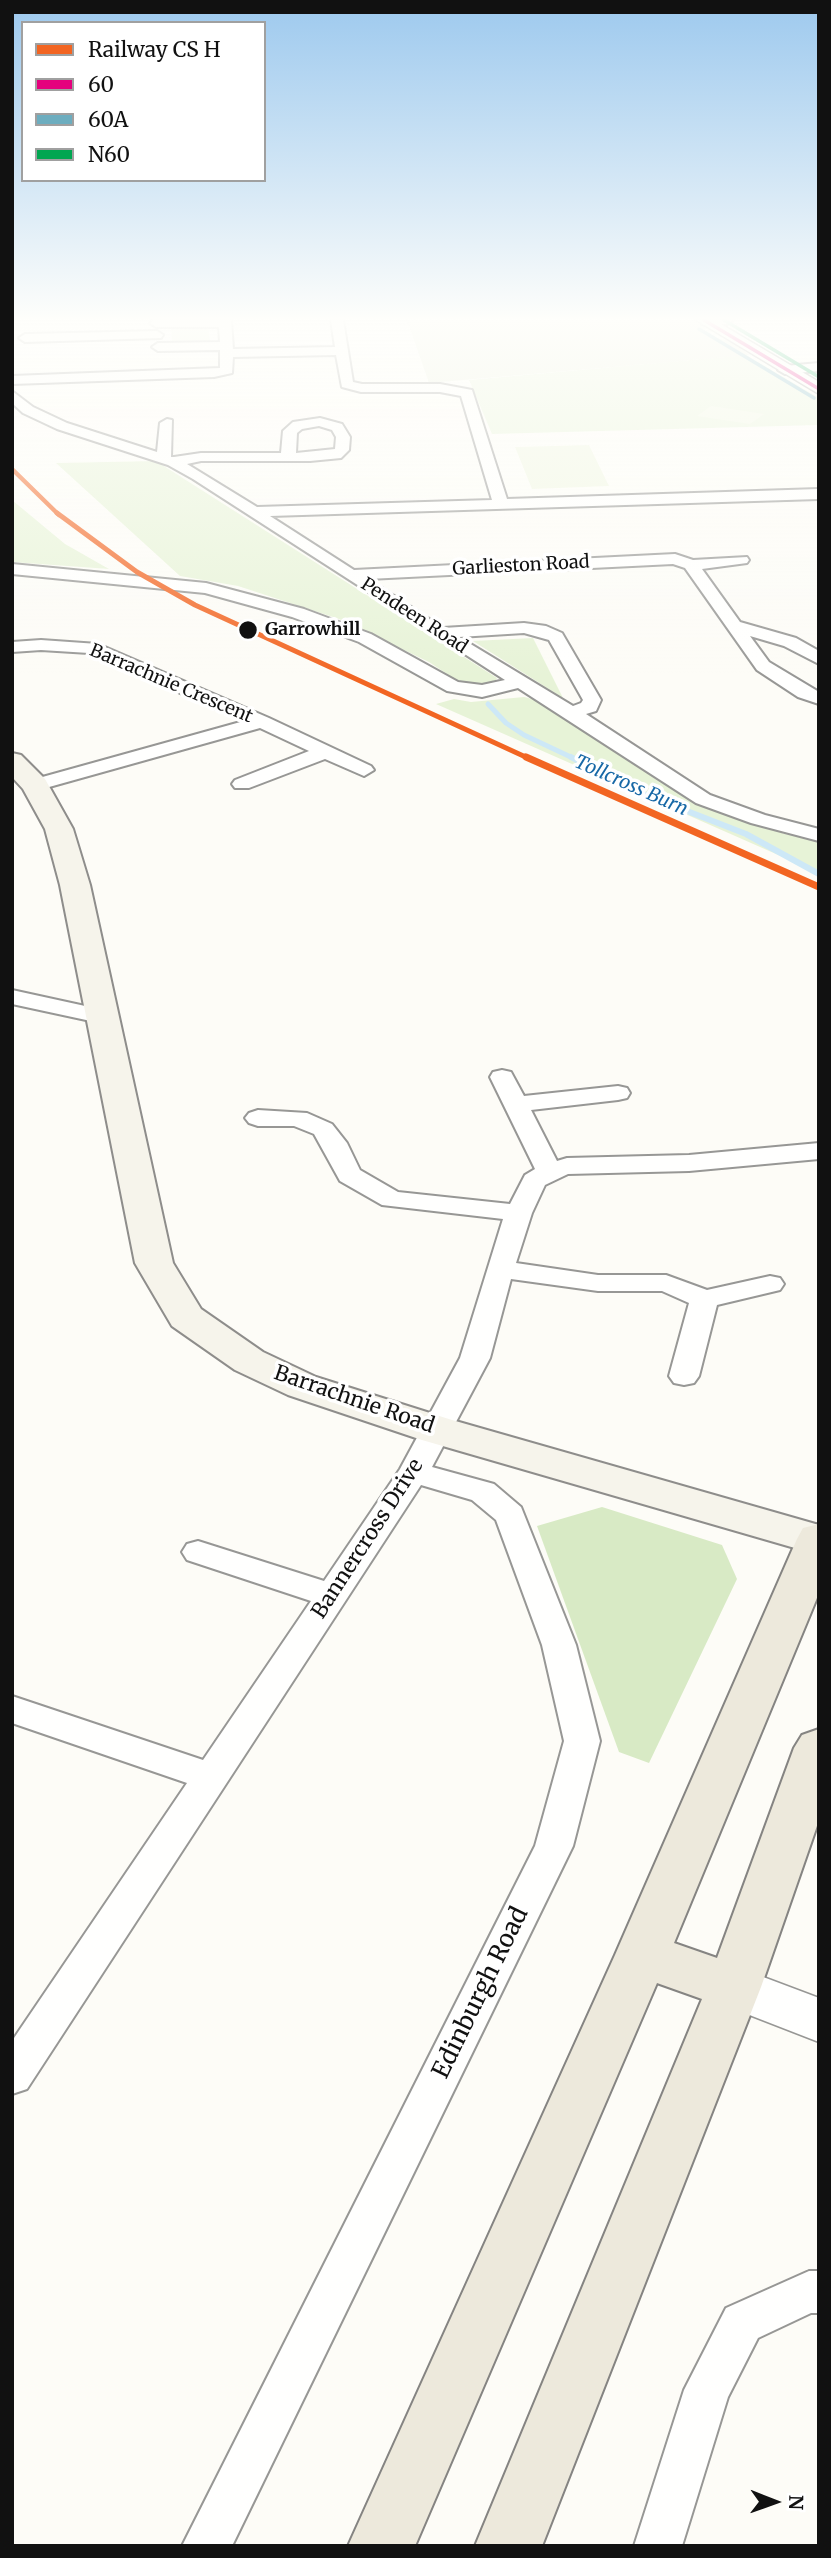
<!DOCTYPE html>
<style>
body{margin:0}
#map{position:relative;width:831px;height:2558px;overflow:hidden;background:#fdfcf7;font-family:Merriweather,serif}
canvas{display:block}
.frame{position:absolute;inset:0;border:14px solid #111;pointer-events:none}
.legend{position:absolute;left:21px;top:21px;width:245px;height:161px;box-sizing:border-box;background:#fff;border:2px solid #a0a0a0;margin:0;padding:9px 12px;list-style:none;font-size:21px;color:#111}
.legend li{display:flex;align-items:center;gap:14px;height:35px}
.legend b{width:35px;border:2px solid #a0a0a0}
.north{position:absolute;left:740px;top:2467px;width:70px;height:70px;-webkit-text-stroke:5px #fff;paint-order:stroke;rotate:91deg;font-size:19px;font-weight:700;line-height:28px;text-align:center;color:#111}
.north::after{content:'';display:block;margin:auto;width:24px;height:32px;background:#111;clip-path:polygon(50% 0,100% 100%,50% 72%,0 100%)}
</style>
<div id="map">
<canvas width="831" height="2558"></canvas>
<div class="frame"></div>
<ul class="legend">
<li><b style="height:9px;background:#f26522"></b>Railway CS H</li>
<li><b style="height:9px;background:#e5007d"></b>60</li>
<li><b style="height:9px;background:#6dadbf"></b>60A</li>
<li><b style="height:9px;background:#00a651"></b>N60</li>
</ul>
<div class="north">N</div>
</div>
<script>
const ctx = document.querySelector('canvas').getContext('2d');
ctx.lineJoin = 'round';
function fillPath(path, color) {
  ctx.fillStyle = color;
  ctx.fill(path, 'evenodd');
}
function poly(rows) {
  const path = new Path2D();
  for (const r of rows) {
    path.moveTo(r[0], r[1]);
    for (let i = 2; i < r.length; i += 2) path.lineTo(r[i], r[i + 1]);
  }
  return path;
}
function strokePath(path, color, width, dash) {
  ctx.strokeStyle = color;
  ctx.lineWidth = width;
  ctx.lineCap = dash ? 'butt' : 'round';
  ctx.setLineDash(dash || []);
  ctx.stroke(path);
}
function label(font, color, halo, rows, align = 'center') {
  ctx.font = font + ' Merriweather,serif';
  ctx.lineWidth = 7;
  ctx.setLineDash([]);
  ctx.textBaseline = 'middle';
  ctx.strokeStyle = halo;
  ctx.fillStyle = color;
  for (const [text, x, y, turn = 0] of rows) {
    ctx.save();
    ctx.translate(x, y);
    ctx.rotate((+turn || 0) * Math.PI / 180);
    ctx.textAlign = isNaN(turn) ? turn : align;
    if (halo) ctx.strokeText(text, 0, 0);
    ctx.fillText(text, 0, 0);
    ctx.restore();
  }
}
const green = poly([
 [208,328,210,341,172,342,171,329],
 [746,355,819,398,819,425,492,434,469,380],
 [156,461,497,678,493,685,465,686,429,662,339,619,238,586,180,576,56,463],
 [12,500,65,544,109,569,12,562],
 [533,638,563,698,473,641],
 [524,697,537,700,693,801,785,834,819,839,819,873,436,704,454,699,471,702]
]);
const forest = poly([
 [602,1507,722,1545,737,1579,649,1763,619,1752,537,1526]
]);
const cemetery = poly([
 [407,320,696,320,707,327,703,329,718,339,728,340,750,355,429,383]
]);
const pitch = poly([
 [711,406,764,414,750,424,697,416],
 [589,445,609,486,532,489,515,447]
]);
const streamFar1 = poly([
 [488,704,506,723,524,735,575,759]
]);
const stream = poly([
 [571,757,623,786,746,834,819,874]
]);
const minor = poly([
 [154,320,231,320,233,349,335,347,331,320,343,320,353,382,362,384,440,384,472,390,507,499,819,489,819,499,270,516,354,570,675,554,693,560,747,557,749,560,747,563,702,569,740,622,796,638,819,651,819,664,784,646,750,636,769,662,819,692,819,704,798,697,757,670,685,568,673,564,368,579,443,628,524,623,546,626,562,633,601,700,596,711,586,714,710,795,765,815,819,829,819,841,751,823,696,803,518,688,482,697,447,691,359,642,292,617,205,593,12,574,12,564,206,583,304,609,371,634,458,682,482,685,505,680,193,479,168,465,57,429,23,413,12,403,12,391,33,407,67,423,157,452,160,423,167,419,172,420,171,457,174,457,201,453,281,453,283,431,293,422,320,418,342,424,350,437,349,450,341,458,310,461,201,461,187,464,257,507,492,500,461,396,440,392,361,392,342,387,336,355,233,357,232,373,214,377,12,384,12,376,220,368,220,350,158,351,152,347,158,343,220,342,219,327,156,327,150,323,154,320],
 [319,426,332,430,336,437,335,449,296,453,297,433,302,429,319,426],
 [524,633,549,640,583,700,581,703,573,706,459,637,524,633],
 [701,320,733,320,727,324,706,325,702,324,701,320],
 [157,331,163,335,161,338,25,342,19,338,25,334,157,331],
 [819,363,819,371,785,374,778,370,785,366,819,363],
 [41,640,98,644,269,718,371,766,374,770,364,776,325,759,249,788,235,788,232,784,235,780,309,751,260,728,42,789,28,789,25,785,28,781,244,721,89,653,41,650,12,652,12,642,41,640],
 [12,990,108,1011,112,1016,108,1021,100,1023,12,1004,12,990],
 [502,1070,511,1072,524,1096,618,1086,627,1088,630,1093,627,1098,618,1100,531,1110,557,1161,567,1158,689,1155,819,1143,819,1159,689,1171,568,1174,545,1185,532,1213,516,1263,598,1275,666,1275,707,1290,770,1276,780,1278,784,1284,780,1290,717,1305,699,1376,694,1383,684,1385,674,1383,669,1376,689,1303,662,1291,598,1291,511,1279,490,1358,432,1467,494,1484,521,1507,576,1645,600,1741,573,1846,232,2546,182,2546,535,1846,564,1741,542,1645,496,1520,472,1500,421,1485,27,2089,12,2094,12,2041,187,1783,12,1723,12,1696,203,1760,311,1601,187,1560,182,1552,187,1544,198,1541,324,1581,400,1469,460,1358,503,1219,382,1205,340,1181,314,1134,294,1126,258,1126,249,1123,245,1118,249,1113,258,1110,307,1113,332,1124,347,1143,360,1170,398,1192,510,1204,525,1175,535,1169,490,1077,493,1072,502,1070],
 [809,2271,819,2271,819,2313,811,2313,758,2338,728,2397,682,2546,634,2546,684,2390,726,2308,809,2271]
]);
const tertiary = poly([
 [696,320,714,320,819,382,819,394,696,320],
 [734,1966,819,1998,819,2042,716,2002,709,1987,716,1972,734,1966]
]);
const secondary = poly([
 [12,753,21,755,45,779,73,829,90,885,173,1263,201,1309,263,1352,316,1377,452,1420,819,1525,819,1555,422,1440,288,1395,235,1370,172,1326,135,1263,60,885,45,829,23,789,12,777,12,753]
]);
const primary = poly([
 [819,1524,819,1593,674,1943,717,1958,794,1748,802,1735,819,1729,819,1820,761,1987,542,2546,475,2546,702,1999,657,1983,415,2546,348,2546,615,1955,797,1539,803,1528,819,1524]
]);
const bus1 = poly([
 [704,320,819,389]
]);
const bus2 = poly([
 [699,329,814,398]
]);
const bus3 = poly([
 [724,320,819,377]
]);
const rail1Far2 = poly([
 [12,469,59,515]
]);
const rail1Far1 = poly([
 [57,513,137,572,195,605,530,759]
]);
const rail1 = poly([
 [526,757,819,887]
]);
const markers = [
 [248,630,10,"#111"]
];
const farStreetnames = [
 ["Garlieston Road",521,566,-3],
 ["Pendeen Road",414,616,33],
 ["Barrachnie Crescent",171,684,23]
];
const farStopnames = [
 ["Garrowhill",265,630]
];
const farWaternames = [
 ["Tollcross Burn",631,786,24]
];
const streetNames = [
 ["Barrachnie Road",354,1400,19],
 ["Bannercross Drive",368,1539,-57]
];
const nearStreetnames = [
 ["Edinburgh Road",481,1993,-64]
];
fillPath(green, '#e7f3d7');
fillPath(forest, '#d8eac5');
fillPath(cemetery, '#e9eedb');
fillPath(pitch, '#f0f6e1');
strokePath(streamFar1, '#cde8f7', 5);
strokePath(stream, '#cde8f7', 6);
strokePath(minor, '#979795', 4);
strokePath(tertiary, '#979795', 3);
strokePath(secondary, '#8e8d8b', 4);
strokePath(primary, '#858482', 4);
fillPath(minor, '#fffffe');
fillPath(tertiary, '#fffffe');
fillPath(secondary, '#f6f4eb');
fillPath(primary, '#ede9dc');
strokePath(bus1, '#e5007d', 3.5);
strokePath(bus2, '#6dadbf', 3.5);
strokePath(bus3, '#00a651', 3.5);
strokePath(rail1Far2, '#f26522', 4.5);
strokePath(rail1Far1, '#f26522', 5);
strokePath(rail1, '#f26522', 7);
const sky = ctx.createLinearGradient(0, 0, 0, 678);
sky.addColorStop(0, '#9dc9ee');
sky.addColorStop(0.47, '#fefefb');
sky.addColorStop(1, '#fefefb00');
ctx.fillStyle = sky;
ctx.fillRect(0, 0, 831, 678);
for (const [x, y, r, color] of markers) {
  const dot = new Path2D();
  dot.arc(x, y, r, 0, 2 * Math.PI);
  ctx.fillStyle = color;
  ctx.fill(dot);
  strokePath(dot, '#fff', 2.5);
}
label('18px', '#111', '#fff', farStreetnames);
label('bold 18px', '#111', '#fff', farStopnames, 'left');
label('italic 19px', '#1768a6', '#fff', farWaternames);
label('21px', '#111', '#fff', streetNames);
label('24px', '#111', '#fff', nearStreetnames);
</script>
